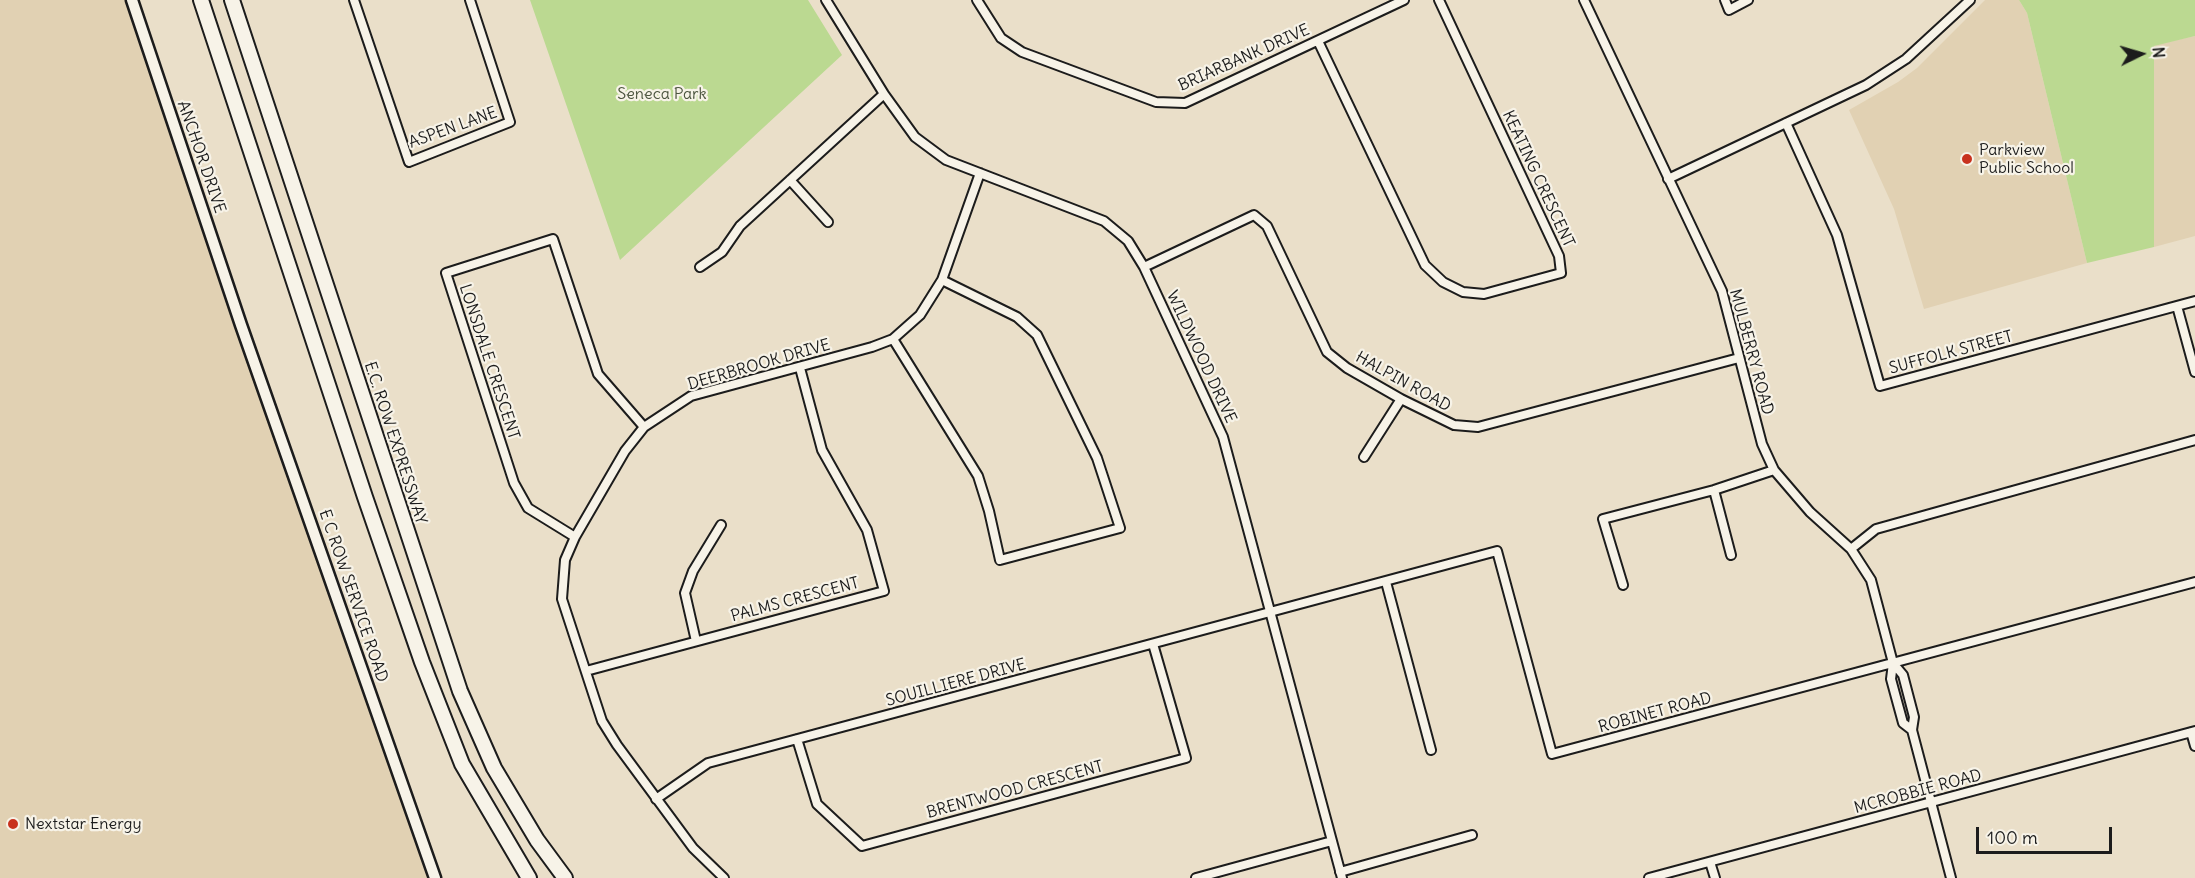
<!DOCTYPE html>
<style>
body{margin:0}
#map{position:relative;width:2195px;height:878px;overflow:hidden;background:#eadfc9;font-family:Delius,sans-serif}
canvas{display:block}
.north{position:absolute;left:2111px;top:24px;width:60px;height:60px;-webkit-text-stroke:4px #f7f3e8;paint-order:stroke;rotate:85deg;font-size:16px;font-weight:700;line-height:24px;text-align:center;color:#1c1c1c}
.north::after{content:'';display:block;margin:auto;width:21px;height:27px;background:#1c1c1c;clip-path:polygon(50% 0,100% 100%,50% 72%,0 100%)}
.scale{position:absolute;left:1976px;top:827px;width:136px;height:27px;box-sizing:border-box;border:3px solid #1c1c1c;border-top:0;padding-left:8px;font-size:18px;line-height:21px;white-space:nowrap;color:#1c1c1c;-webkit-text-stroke:4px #f7f3e8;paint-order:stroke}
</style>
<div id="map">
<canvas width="2195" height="878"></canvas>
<div class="north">N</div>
<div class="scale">100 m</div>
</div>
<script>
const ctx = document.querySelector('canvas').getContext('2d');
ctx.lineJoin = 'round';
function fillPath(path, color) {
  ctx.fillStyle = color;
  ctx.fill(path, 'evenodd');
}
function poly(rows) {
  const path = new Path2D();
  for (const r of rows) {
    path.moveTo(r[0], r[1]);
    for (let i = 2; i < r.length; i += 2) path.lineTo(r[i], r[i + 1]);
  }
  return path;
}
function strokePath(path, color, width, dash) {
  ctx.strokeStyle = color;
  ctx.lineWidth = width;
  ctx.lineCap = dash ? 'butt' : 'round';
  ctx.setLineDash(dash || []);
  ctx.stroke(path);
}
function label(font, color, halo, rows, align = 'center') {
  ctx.font = font + ' Delius,sans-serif';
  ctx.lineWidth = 4.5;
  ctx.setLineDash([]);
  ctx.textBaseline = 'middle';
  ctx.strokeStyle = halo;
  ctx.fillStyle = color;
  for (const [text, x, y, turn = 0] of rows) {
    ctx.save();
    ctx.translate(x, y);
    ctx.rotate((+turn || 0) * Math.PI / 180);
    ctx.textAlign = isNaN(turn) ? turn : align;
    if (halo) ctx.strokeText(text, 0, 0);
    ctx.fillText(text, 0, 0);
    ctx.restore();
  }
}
const built = poly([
 [0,0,126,0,242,337,432,878,0,878],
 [1985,0,2019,0,2027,13,2087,263,1924,309,1894,209,1849,110,1898,82,1917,68],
 [2195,36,2195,236,2154,247,2154,45]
]);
const green = poly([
 [530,0,808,0,842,55,620,260],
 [2019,0,2195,0,2195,36,2154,46,2154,247,2087,263,2027,13]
]);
const street = poly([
 [354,0,409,162,510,122,470,0],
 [826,0,884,94,915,137,946,160,1104,221,1128,241,1144,267,1223,437,1342,878],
 [977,0,1001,38,1022,52,1156,102,1185,103,1404,0],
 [1584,0,1722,291,1762,444,1774,470,1810,512,1851,549,1871,580,1893,663,1891,679,1903,723,1912,730],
 [1725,0,1729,10,1748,0],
 [1318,41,1425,265,1443,282,1463,292,1484,294,1561,273,1559,256,1439,0],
 [1786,123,1837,235,1880,386,2195,301],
 [1668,179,1866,85,1906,59,1970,0],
 [790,180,828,222],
 [700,267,722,252,740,226,884,94],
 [1144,267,1254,215,1267,226,1327,352,1347,368,1401,399,1454,425,1478,427,1739,358],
 [2177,306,2195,372],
 [893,339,978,476,989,511,1000,560,1120,528,1097,458,1037,335,1017,317,942,280],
 [1364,457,1401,399],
 [1714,490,1731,555],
 [575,537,528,508,514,483,446,273,553,239,598,374,644,427],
 [1851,549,1876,529,2195,440],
 [1386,582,1431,750],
 [1623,585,1603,519,1714,490,1774,470],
 [696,641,685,593,693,571,721,525],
 [1893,663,1903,675,1914,717,1912,730,1951,878],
 [586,671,884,591,867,530,822,450,800,368],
 [2191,732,2195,746],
 [797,739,817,804,862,846,1186,758,1153,644],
 [656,799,708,763,1497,551,1552,754,2195,582],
 [1710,862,1715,878],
 [1340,872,1472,835],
 [724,878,693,848,617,745,602,721,562,599,565,560,575,537,625,451,644,427,691,396,872,347,893,339,920,315,942,280,980,173],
 [1196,878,1332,841],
 [1649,878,2195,731]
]);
const secondary = poly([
 [132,0,241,325,435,878]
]);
const highway = poly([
 [201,0,365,497,422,662,462,764,529,878],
 [232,0,460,691,494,768,537,840,565,878]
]);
const markers = [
 [1967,159,6,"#c8321e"],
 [13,824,6,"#c8321e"]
];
const streetNames = [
 ["BRIARBANK DRIVE",1244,58,-24],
 ["ASPEN LANE",453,128,-20],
 ["ANCHOR DRIVE",201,157,71],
 ["KEATING CRESCENT",1538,179,65],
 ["MULBERRY ROAD",1751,352,75],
 ["SUFFOLK STREET",1951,353,-15],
 ["WILDWOOD DRIVE",1201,357,65],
 ["LONSDALE CRESCENT",489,362,72],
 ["DEERBROOK DRIVE",759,365,-16],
 ["HALPIN ROAD",1403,382,29],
 ["E.C. ROW EXPRESSWAY",395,443,72],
 ["E C ROW SERVICE ROAD",353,596,71],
 ["PALMS CRESCENT",795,600,-15],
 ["SOUILLIERE DRIVE",956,683,-15],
 ["ROBINET ROAD",1655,713,-15],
 ["BRENTWOOD CRESCENT",1015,790,-15],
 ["MCROBBIE ROAD",1918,792,-15]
];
const parkNames = [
 ["Seneca Park",662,94]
];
const poiNames = [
 ["Parkview",1979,150],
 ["Public School",1979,168],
 ["Nextstar Energy",25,824]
];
fillPath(built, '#e1d1b3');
fillPath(green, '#bbd991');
strokePath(street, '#1c1c1c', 12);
strokePath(secondary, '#1c1c1c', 15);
strokePath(highway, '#1c1c1c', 18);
strokePath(street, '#f7f3e8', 8);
strokePath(secondary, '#f7f3e8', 10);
strokePath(highway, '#f7f3e8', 14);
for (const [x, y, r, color] of markers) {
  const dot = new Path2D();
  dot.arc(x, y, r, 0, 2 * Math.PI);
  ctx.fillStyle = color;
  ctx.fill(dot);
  strokePath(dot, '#f7f3e8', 2);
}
label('16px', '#1c1c1c', '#f7f3e8', streetNames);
label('16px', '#4c553f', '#f7f3e8', parkNames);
label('16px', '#1c1c1c', '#f7f3e8', poiNames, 'left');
</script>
